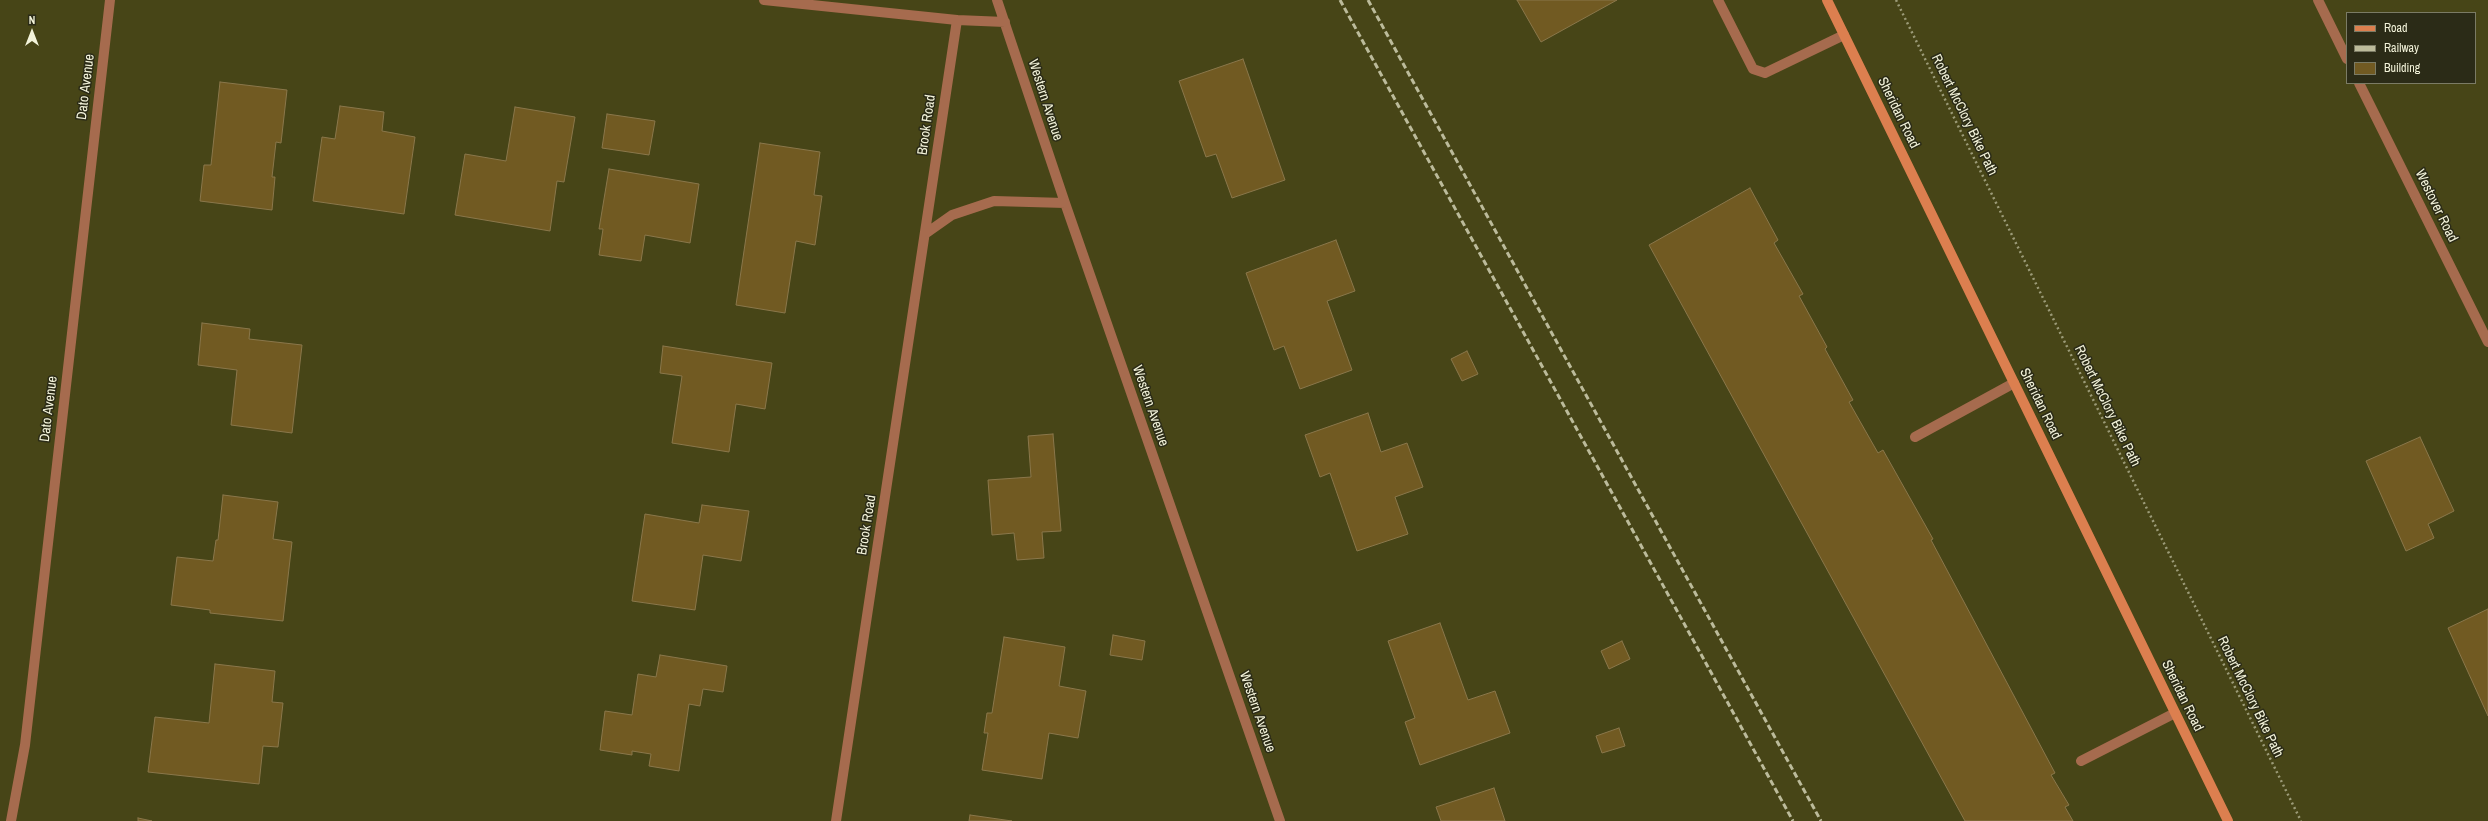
<!DOCTYPE html>
<style>
body{margin:0}
#map{position:relative;width:2488px;height:821px;overflow:hidden;background:#474517;font-family:"Archivo Narrow",sans-serif}
canvas{display:block}
.legend{position:absolute;left:2346px;top:12px;width:130px;height:72px;box-sizing:border-box;background:#2b2b17;border:1px solid #7b7b65;margin:0;padding:5px 7px;list-style:none;font-size:12px;color:#f3f3da}
.legend li{display:flex;align-items:center;gap:8px;height:20px}
.legend b{width:20px;border:1px solid #7b7b65}
.north{position:absolute;left:12px;top:12px;width:40px;height:40px;-webkit-text-stroke:3px #2b2b17;paint-order:stroke;rotate:0deg;font-size:11px;font-weight:700;line-height:16px;text-align:center;color:#f3f3da}
.north::after{content:'';display:block;margin:auto;width:14px;height:18px;background:#f3f3da;clip-path:polygon(50% 0,100% 100%,50% 72%,0 100%)}
</style>
<div id="map">
<canvas width="2488" height="821"></canvas>
<ul class="legend">
<li><b style="height:5px;background:#dc7f4f"></b>Road</li>
<li><b style="height:5px;background:#bcbb9b"></b>Railway</li>
<li><b style="height:11px;background:#715a22"></b>Building</li>
</ul>
<div class="north">N</div>
</div>
<script>
const ctx = document.querySelector('canvas').getContext('2d');
ctx.lineJoin = 'round';
function fillPath(path, color) {
  ctx.fillStyle = color;
  ctx.fill(path, 'evenodd');
}
function poly(rows) {
  const path = new Path2D();
  for (const r of rows) {
    path.moveTo(r[0], r[1]);
    for (let i = 2; i < r.length; i += 2) path.lineTo(r[i], r[i + 1]);
  }
  return path;
}
function strokePath(path, color, width, dash) {
  ctx.strokeStyle = color;
  ctx.lineWidth = width;
  ctx.lineCap = dash ? 'butt' : 'round';
  ctx.setLineDash(dash || []);
  ctx.stroke(path);
}
function label(font, color, halo, rows, align = 'center') {
  ctx.font = font + ' "Archivo Narrow",sans-serif';
  ctx.lineWidth = 3;
  ctx.setLineDash([]);
  ctx.textBaseline = 'middle';
  ctx.strokeStyle = halo;
  ctx.fillStyle = color;
  for (const [text, x, y, turn = 0] of rows) {
    ctx.save();
    ctx.translate(x, y);
    ctx.rotate((+turn || 0) * Math.PI / 180);
    ctx.textAlign = isNaN(turn) ? turn : align;
    if (halo) ctx.strokeText(text, 0, 0);
    ctx.fillText(text, 0, 0);
    ctx.restore();
  }
}
const building = poly([
 [1517,0,1617,0,1541,42,1517,0],
 [1243,59,1285,180,1232,198,1216,154,1206,157,1179,81,1243,59],
 [220,82,287,90,281,143,276,142,272,177,275,177,272,210,200,201,204,165,211,165,220,82],
 [340,106,384,112,382,131,415,137,404,214,313,201,322,137,335,139,340,106],
 [515,107,575,117,564,182,557,181,550,231,455,215,465,154,506,161,515,107],
 [607,114,655,121,649,155,602,148,607,114],
 [760,143,820,152,814,195,822,196,815,245,796,241,785,313,736,305,760,143],
 [609,169,699,184,690,243,645,235,641,261,599,255,603,229,599,229,609,169],
 [1750,188,1778,240,1774,243,1803,294,1799,296,1827,347,1825,349,1853,400,1849,402,1878,453,1883,450,1933,539,1931,540,2055,773,2051,775,2069,805,2065,807,2073,821,1965,821,1649,245,1750,188],
 [1336,240,1355,291,1327,301,1352,370,1300,389,1284,346,1274,350,1246,273,1336,240],
 [202,323,250,329,249,339,302,345,292,433,231,425,237,370,198,365,202,323],
 [663,346,772,363,765,409,736,404,729,452,672,443,682,376,660,373,663,346],
 [1467,351,1478,374,1462,381,1451,359,1467,351],
 [1368,413,1381,452,1407,443,1423,487,1395,497,1408,534,1357,551,1330,473,1320,477,1305,435,1368,413],
 [1053,434,1061,531,1042,532,1044,558,1017,560,1014,533,992,535,988,480,1031,477,1028,436,1053,434],
 [2420,437,2454,511,2428,524,2434,538,2406,551,2366,461,2420,437],
 [223,495,278,502,273,539,292,542,283,621,210,613,210,610,171,605,177,557,213,561,216,540,218,540,223,495],
 [702,505,749,511,741,561,703,555,695,610,632,601,645,514,699,523,702,505],
 [2488,609,2488,716,2448,628,2488,609],
 [1440,623,1468,700,1495,691,1510,733,1420,765,1405,722,1415,718,1388,641,1440,623],
 [1113,635,1145,641,1142,660,1110,655,1113,635],
 [1004,637,1065,647,1059,686,1086,691,1078,738,1049,733,1042,779,982,770,988,733,984,733,987,713,992,713,1004,637],
 [1622,641,1630,659,1609,669,1601,651,1622,641],
 [660,655,727,666,723,692,703,689,700,706,689,704,679,771,649,766,651,754,632,751,632,755,600,750,605,711,632,715,638,674,656,677,660,655],
 [215,664,275,671,272,702,283,703,278,747,263,746,259,784,148,772,155,717,209,723,215,664],
 [1619,728,1625,746,1602,753,1596,736,1619,728],
 [1494,788,1505,821,1441,821,1436,807,1494,788],
 [970,815,1012,821,969,821,970,815],
 [138,818,152,821,138,821,138,818]
]);
const path = poly([
 [1896,0,2301,821]
]);
const service = poly([
 [1718,0,1753,69,1765,73,1844,35],
 [1915,437,2014,383],
 [2081,761,2175,713]
]);
const minor = poly([
 [764,0,957,20,1005,22],
 [997,0,1065,203,1280,821],
 [2318,0,2347,59],
 [2359,83,2488,342],
 [925,234,952,215,994,201,1065,203],
 [11,821,25,745,110,0],
 [836,821,957,20]
]);
const secondary = poly([
 [1827,0,2228,821]
]);
const rail = poly([
 [1340,0,1793,821],
 [1368,0,1821,821]
]);
const streetNames = [
 ["Dato Avenue",86,87,-83],
 ["Western Avenue",1045,100,72],
 ["Sheridan Road",1898,113,64],
 ["Robert McClory Bike Path",1964,115,64],
 ["Brook Road",927,125,-82],
 ["Westover Road",2436,206,64],
 ["Sheridan Road",2040,404,64],
 ["Western Avenue",1150,406,71],
 ["Robert McClory Bike Path",2107,406,64],
 ["Dato Avenue",49,409,-83],
 ["Brook Road",867,525,-81],
 ["Sheridan Road",2182,696,64],
 ["Robert McClory Bike Path",2250,697,64],
 ["Western Avenue",1257,712,71]
];
fillPath(building, '#715a22');
strokePath(building, '#8a774b', 1);
strokePath(path, '#9c9b78', 2.5, [2, 3]);
strokePath(service, '#a66b4e', 10);
strokePath(minor, '#a66b4e', 10);
strokePath(secondary, '#dc7f4f', 10);
strokePath(rail, '#bcbb9b', 3, [6, 3]);
label('14px', '#f3f3da', '#2b2b17', streetNames);
</script>
